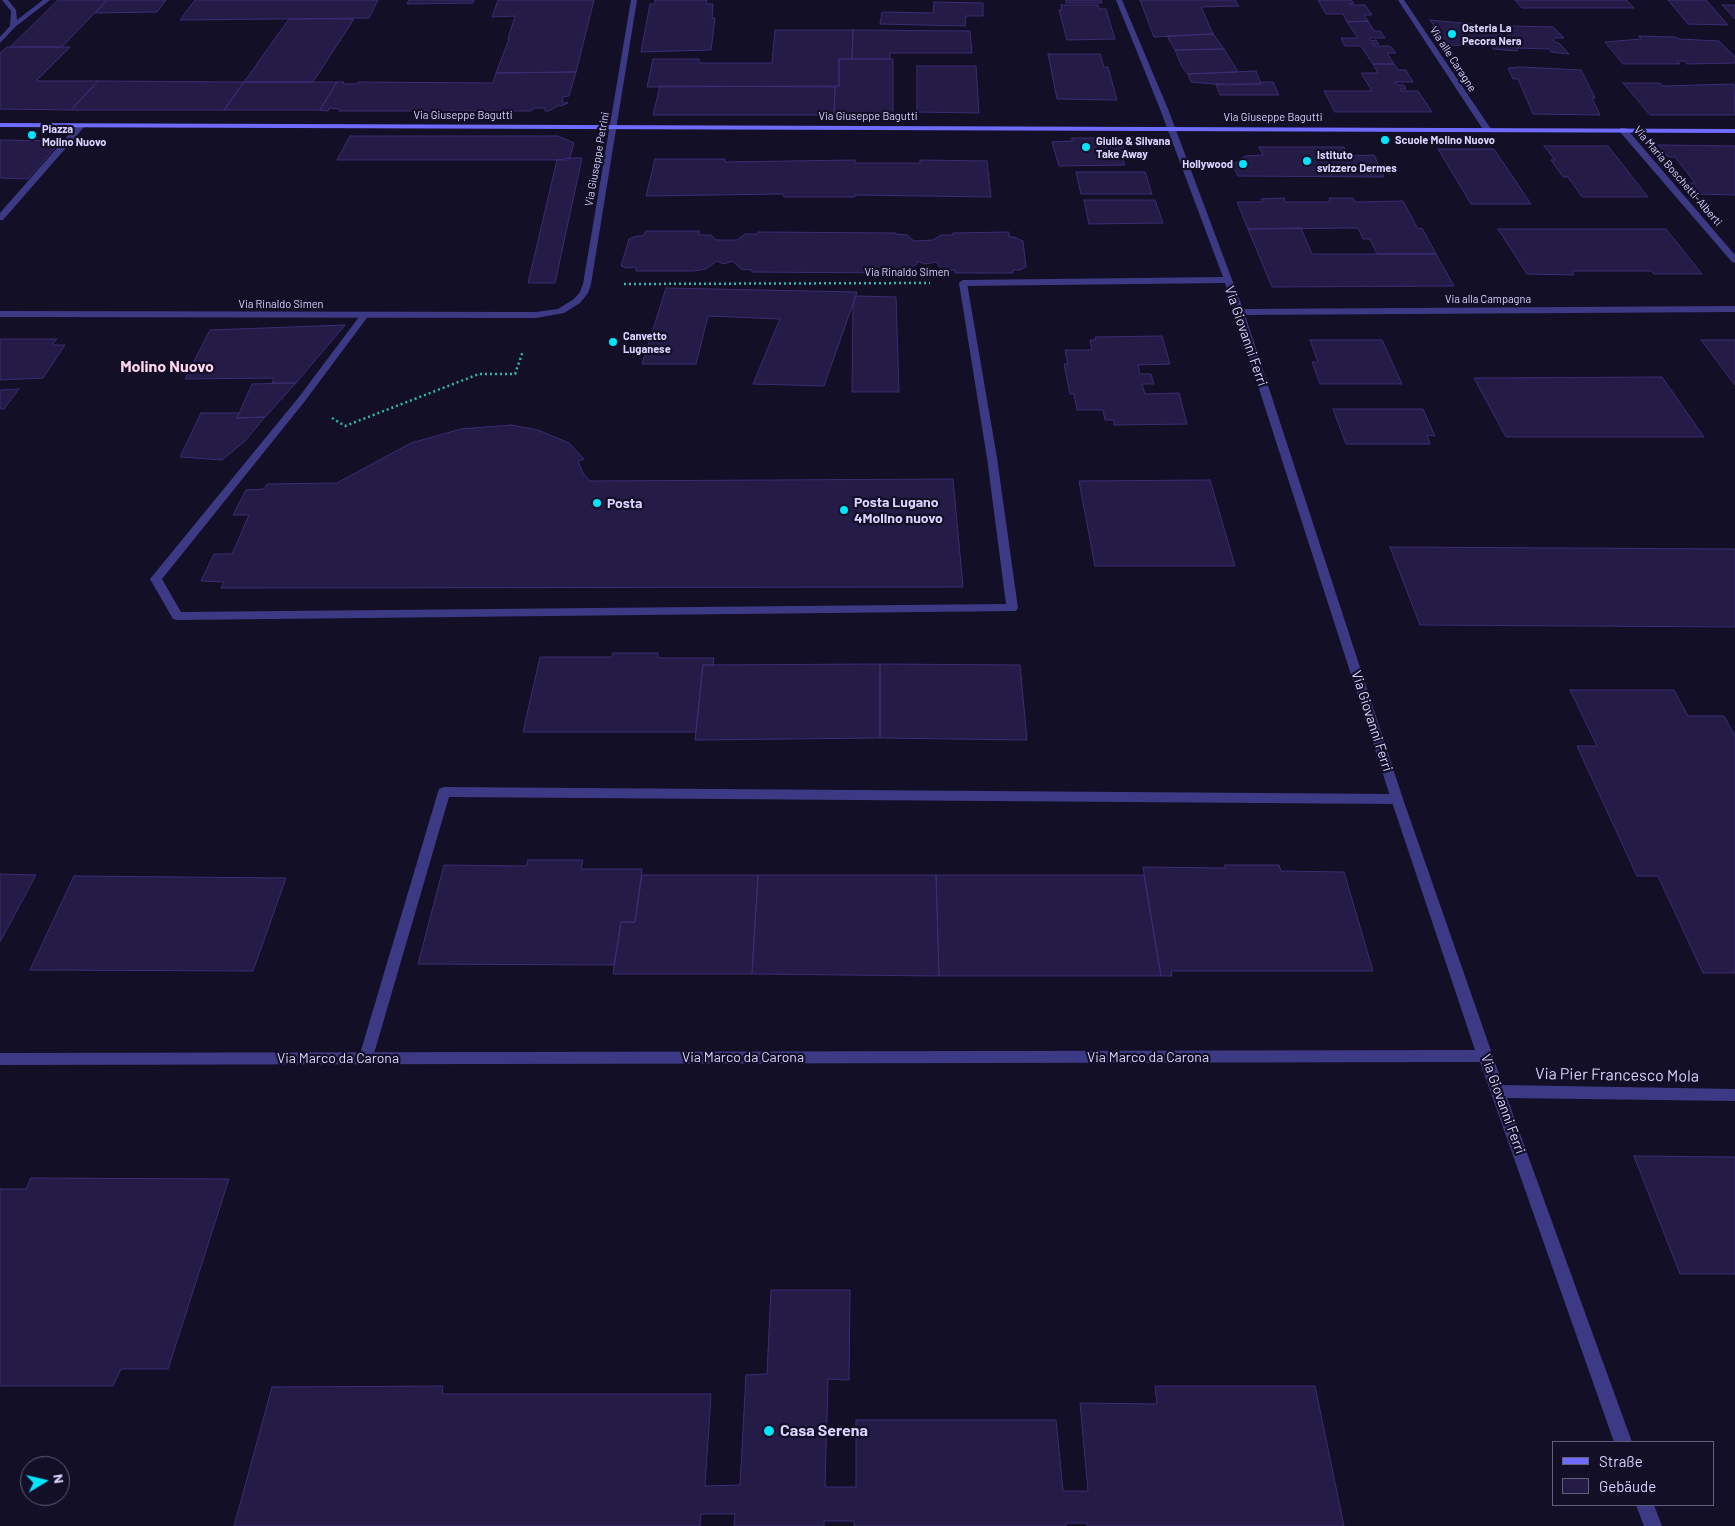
<!DOCTYPE html>
<meta charset="utf-8">
<style>
body{margin:0}
#map{position:relative;width:1735px;height:1526px;overflow:hidden;background:#130f26;font-family:Barlow,sans-serif}
canvas{display:block}
.legend{position:absolute;left:1552px;top:1441px;width:162px;height:65px;box-sizing:border-box;background:#130f26;border:1px solid #625e7d;margin:0;padding:6px 9px;list-style:none;font-size:15px;color:#d9d4ff}
.legend li{display:flex;align-items:center;gap:10px;height:25px}
.legend b{width:25px;border:1px solid #625e7d}
.north{position:absolute;left:20px;top:1456px;width:50px;height:50px;box-sizing:border-box;background:#130f26;border:1px solid #625e7d;border-radius:50%;rotate:81deg;font-size:14px;font-weight:700;line-height:20px;text-align:center;color:#d9d4ff}
.north::after{content:'';display:block;margin:auto;width:18px;height:22px;background:#00e5ff;clip-path:polygon(50% 0,100% 100%,50% 72%,0 100%)}
</style>
<div id="map">
<canvas width="1735" height="1526"></canvas>
<ul class="legend">
<li><b style="height:6px;background:#6f6bff"></b>Straße</li>
<li><b style="height:14px;background:#241b47"></b>Gebäude</li>
</ul>
<div class="north">N</div>
</div>
<script>
const ctx = document.querySelector('canvas').getContext('2d');
ctx.lineJoin = 'round';
function fillPath(path, color) {
  ctx.fillStyle = color;
  ctx.fill(path, 'evenodd');
}
function poly(rows) {
  const path = new Path2D();
  for (const r of rows) {
    path.moveTo(r[0], r[1]);
    for (let i = 2; i < r.length; i += 2) path.lineTo(r[i], r[i + 1]);
  }
  return path;
}
function strokePath(path, color, width, dash) {
  ctx.strokeStyle = color;
  ctx.lineWidth = width;
  ctx.lineCap = dash ? 'butt' : 'round';
  ctx.setLineDash(dash || []);
  ctx.stroke(path);
}
function label(font, color, halo, rows, align = 'center') {
  ctx.font = font + ' Barlow,sans-serif';
  ctx.lineWidth = 4.5;
  ctx.setLineDash([]);
  ctx.textBaseline = 'middle';
  ctx.strokeStyle = halo;
  ctx.fillStyle = color;
  for (const [text, x, y, turn = 0] of rows) {
    ctx.save();
    ctx.translate(x, y);
    ctx.rotate((+turn || 0) * Math.PI / 180);
    ctx.textAlign = isNaN(turn) ? turn : align;
    if (halo) ctx.strokeText(text, 0, 0);
    ctx.fillText(text, 0, 0);
    ctx.restore();
  }
}
const building = poly([
 [58,0,107,0,62,47,10,47,58,0],
 [107,0,166,0,157,12,95,13,107,0],
 [195,0,378,0,369,18,180,20,195,0],
 [409,0,474,0,473,3,407,4,409,0],
 [498,0,594,0,576,72,496,73,509,39,508,39,515,16,492,17,498,0],
 [655,0,707,0,706,4,713,4,712,18,715,18,711,50,641,52,650,4,655,4,655,0],
 [1066,0,1101,0,1102,3,1066,3,1066,0],
 [1140,0,1235,0,1239,6,1201,7,1213,34,1154,37,1140,0],
 [1318,0,1351,0,1354,3,1349,4,1350,5,1365,5,1372,15,1364,15,1368,21,1347,22,1343,14,1326,14,1318,0],
 [1515,0,1626,0,1634,8,1522,8,1515,0],
 [1668,0,1706,0,1728,25,1688,24,1668,0],
 [934,2,983,3,983,16,966,16,965,26,880,24,882,12,933,13,934,2],
 [1061,5,1098,5,1099,9,1106,9,1115,39,1067,40,1059,10,1062,10,1061,5],
 [1722,5,1735,5,1735,19,1722,5],
 [289,19,354,19,313,82,244,82,289,19],
 [1430,20,1512,28,1511,26,1553,27,1564,38,1554,38,1554,42,1559,43,1569,54,1551,52,1549,49,1517,48,1517,51,1493,49,1492,46,1449,45,1430,20],
 [1368,21,1374,31,1380,31,1385,38,1369,38,1371,41,1376,40,1379,44,1372,44,1374,46,1390,46,1396,53,1387,53,1394,64,1373,64,1361,46,1345,46,1341,38,1358,38,1347,22,1368,21],
 [775,30,853,30,852,59,839,59,839,86,647,87,653,59,699,59,699,63,772,63,775,30],
 [853,30,970,31,972,53,890,53,890,59,852,59,853,30],
 [1213,34,1224,49,1175,50,1167,36,1213,34],
 [1639,36,1675,37,1679,39,1719,41,1735,57,1735,63,1687,64,1685,61,1677,61,1680,64,1623,64,1605,42,1641,39,1639,36],
 [7,47,70,47,36,81,98,81,71,110,0,109,0,53,7,47],
 [1224,49,1238,72,1188,74,1182,67,1175,50,1224,49],
 [1048,54,1100,54,1104,67,1108,67,1117,100,1057,99,1048,54],
 [839,59,893,59,893,115,834,115,835,87,839,86,839,59],
 [1373,64,1394,64,1398,70,1406,70,1413,82,1395,82,1397,85,1404,85,1406,89,1400,89,1401,91,1418,91,1432,112,1335,112,1324,91,1372,91,1361,73,1378,73,1373,64],
 [917,66,976,66,979,113,917,112,917,66],
 [1520,67,1581,70,1595,98,1592,98,1600,115,1533,114,1518,79,1513,79,1508,68,1520,67],
 [1256,71,1261,84,1227,85,1191,82,1188,74,1256,71],
 [576,72,569,96,563,97,562,102,568,103,561,106,559,105,549,111,545,111,545,108,534,108,531,111,339,111,340,109,329,108,328,111,320,110,337,82,344,82,343,84,357,84,358,82,493,83,496,73,576,72],
 [98,81,244,82,224,110,71,110,98,81],
 [244,82,337,82,320,110,224,110,244,82],
 [1260,82,1273,82,1279,95,1220,95,1216,84,1261,84,1260,82],
 [1623,83,1660,83,1663,86,1734,84,1735,115,1650,115,1623,83],
 [660,86,835,87,834,115,653,115,660,86],
 [350,136,558,136,574,143,569,160,337,160,350,136],
 [1072,138,1121,138,1126,155,1121,155,1125,165,1059,166,1052,142,1072,141,1072,138],
 [0,140,61,141,28,179,0,178,0,140],
 [1658,145,1735,146,1735,195,1697,194,1688,183,1695,183,1675,157,1668,157,1658,145],
 [1544,146,1608,146,1648,197,1582,197,1568,177,1563,177,1551,160,1555,160,1544,146],
 [1259,147,1344,147,1347,156,1374,155,1384,177,1238,176,1233,166,1235,163,1245,156,1263,155,1259,147],
 [1438,149,1494,149,1531,204,1471,204,1438,149],
 [570,158,582,158,555,283,528,283,557,160,570,158],
 [655,159,725,159,725,162,855,160,855,163,920,163,920,160,987,161,991,197,854,195,855,197,784,197,783,194,646,196,655,159],
 [1076,172,1145,172,1152,194,1081,194,1076,172],
 [1284,198,1285,202,1330,202,1329,198,1353,198,1355,202,1403,201,1418,229,1422,228,1436,254,1377,254,1370,239,1363,239,1358,228,1248,229,1237,202,1263,202,1261,199,1284,198],
 [1084,200,1155,200,1163,223,1089,224,1084,200],
 [1301,228,1312,254,1436,254,1454,286,1272,287,1248,229,1301,228],
 [1498,229,1666,229,1702,274,1654,274,1651,271,1572,271,1574,275,1527,274,1498,229],
 [646,231,700,231,698,235,711,235,716,240,737,240,745,234,757,234,758,232,895,233,896,234,907,235,914,241,933,240,941,235,953,235,953,233,1009,232,1009,237,1014,237,1023,241,1026,267,1020,270,1013,270,1013,273,955,273,955,270,943,271,936,262,925,264,917,261,917,264,906,270,894,270,895,273,752,272,752,270,741,269,733,261,724,264,717,261,706,269,693,271,636,271,636,267,626,268,621,266,629,239,637,236,643,236,646,231],
 [666,288,857,292,824,386,753,384,780,319,708,316,696,364,642,364,666,288],
 [856,296,896,297,899,392,852,392,853,305,856,296],
 [345,325,296,383,272,383,274,378,185,379,210,330,345,325],
 [1162,336,1170,364,1138,365,1140,374,1151,374,1154,384,1142,384,1145,394,1179,393,1187,424,1114,425,1114,420,1105,420,1103,410,1077,410,1074,394,1070,394,1064,364,1068,364,1065,350,1092,350,1090,340,1096,340,1095,337,1162,336],
 [0,339,57,339,52,345,65,345,43,378,0,380,0,339],
 [1310,340,1382,340,1402,384,1320,384,1312,362,1318,362,1310,340],
 [1701,340,1735,340,1735,385,1701,340],
 [1662,377,1704,437,1506,437,1474,378,1662,377],
 [296,383,265,417,237,418,252,384,296,383],
 [19,389,4,409,0,409,0,390,19,389],
 [1333,409,1423,409,1435,436,1427,435,1430,444,1346,444,1333,409],
 [201,413,239,413,237,418,265,417,245,441,222,460,180,457,201,413],
 [511,425,538,430,569,443,584,459,578,461,583,473,590,481,953,479,963,587,221,588,224,582,201,581,214,554,232,554,249,515,233,515,246,490,264,489,267,484,337,483,411,443,461,429,511,425],
 [1210,480,1235,566,1095,566,1079,481,1210,480],
 [1390,547,1735,549,1735,627,1420,625,1390,547],
 [613,653,658,653,658,658,714,658,713,665,703,665,696,732,523,732,540,657,612,657,613,653],
 [880,664,1020,665,1027,740,880,738,880,664],
 [880,664,880,738,695,740,703,665,880,664],
 [1570,690,1674,690,1688,716,1724,716,1735,736,1735,973,1703,973,1658,876,1637,876,1577,746,1597,746,1570,690],
 [528,860,583,860,581,869,642,869,635,922,621,922,614,965,418,964,444,865,526,866,528,860],
 [1225,865,1279,865,1281,871,1344,872,1373,971,1171,971,1172,976,1161,976,1143,867,1225,868,1225,865],
 [0,874,36,875,0,942,0,874],
 [642,875,758,875,752,974,613,974,621,922,635,922,642,875],
 [758,875,936,875,939,976,752,974,758,875],
 [936,875,1144,875,1161,976,939,976,936,875],
 [74,876,286,878,253,971,30,970,74,876],
 [1634,1156,1735,1157,1735,1274,1680,1274,1634,1156],
 [31,1178,229,1179,168,1369,121,1369,113,1386,0,1386,0,1189,26,1189,31,1178],
 [771,1290,850,1290,849,1380,828,1379,825,1487,856,1487,856,1420,1056,1420,1063,1491,1088,1491,1080,1403,1157,1404,1155,1386,1315,1386,1344,1526,1087,1526,1087,1523,1066,1523,1066,1526,854,1526,854,1521,824,1521,824,1526,734,1526,735,1514,701,1514,700,1526,234,1526,272,1387,443,1386,442,1394,711,1394,705,1486,740,1485,746,1375,767,1374,771,1290]
]);
const path = poly([
 [624,284,930,283],
 [332,418,345,426,479,374,515,374,523,351]
]);
const lane = poly([
 [963,280,967,283,997,458,1018,608,1016,611,177,620,173,619,150,579,299,397,362,313,365,312,369,315,305,401,162,579,181,612,1006,604,987,458,959,283,963,280],
 [444,787,1397,794,1402,796,1403,799,1402,802,1397,804,449,797,373,1057,371,1061,366,1063,361,1061,359,1057,438,792,439,789,444,787]
]);
const street = poly([
 [2,0,8,0,16,10,17,20,43,0,50,0,15,27,0,43,0,37,10,26,11,11,2,0],
 [631,0,637,0,591,284,588,293,580,303,564,313,536,318,0,317,0,311,536,312,558,309,574,299,580,292,583,284,631,0],
 [1116,0,1122,0,1168,109,1243,309,1735,306,1735,312,1245,315,1403,799,1503,1085,1735,1089,1735,1101,1507,1098,1632,1442,1614,1442,1480,1062,0,1065,0,1053,1475,1050,1391,799,1225,283,963,286,959,283,963,280,1223,277,1160,109,1116,0],
 [1398,0,1404,0,1491,129,1490,131,1484,131,1398,0],
 [78,124,85,126,3,220,0,220,0,213,78,124],
 [1620,128,1626,128,1735,255,1735,263,1732,262,1620,132,1620,128],
 [1636,1505,1654,1505,1662,1526,1644,1526,1636,1505]
]);
const secondary = poly([
 [0,123,1735,129,1735,133,0,127,0,123]
]);
const markers = [
 [1452,34,5,"#00e5ff"],
 [32,135,5,"#00e5ff"],
 [1385,140,5,"#00e5ff"],
 [1086,147,5,"#00e5ff"],
 [1307,161,5,"#00e5ff"],
 [1243,164,5,"#00e5ff"],
 [613,342,5,"#00e5ff"],
 [597,503,5,"#00e5ff"],
 [844,510,5,"#00e5ff"],
 [769,1431,6,"#00e5ff"]
];
const farPoinames = [
 ["Osteria La",1462,28],
 ["Pecora Nera",1462,41],
 ["Piazza",42,129],
 ["Molino Nuovo",42,142],
 ["Scuole Molino Nuovo",1395,140],
 ["Giulio & Silvana",1096,141],
 ["Take Away",1096,154],
 ["Istituto",1317,155],
 ["svizzero Dermes",1317,168],
 ["Hollywood",1233,164,"right"],
 ["Canvetto",623,336],
 ["Luganese",623,349]
];
const farStreetnames = [
 ["Via alle Caragne",1453,59,57],
 ["Via Giuseppe Bagutti",463,115],
 ["Via Giuseppe Bagutti",868,116],
 ["Via Giuseppe Bagutti",1273,117],
 ["Via Giuseppe Petrini",597,159,-80],
 ["Via Maria Boschetti-Alberti",1678,176,49],
 ["Via Rinaldo Simen",907,272],
 ["Via alla Campagna",1488,299],
 ["Via Rinaldo Simen",281,304]
];
const streetNames = [
 ["Via Giovanni Ferri",1246,336,71],
 ["Via Giovanni Ferri",1372,721,72],
 ["Via Marco da Carona",743,1057],
 ["Via Marco da Carona",1148,1057],
 ["Via Marco da Carona",338,1058],
 ["Via Giovanni Ferri",1503,1104,70]
];
const poiNames = [
 ["Posta Lugano",854,502],
 ["4Molino nuovo",854,518],
 ["Posta",607,503]
];
const farDistrictnames = [
 ["Molino Nuovo",167,367]
];
const nearStreetnames = [
 ["Via Pier Francesco Mola",1617,1075,1]
];
const nearPoinames = [
 ["Casa Serena",780,1431]
];
fillPath(building, '#241b47');
strokePath(building, '#3b2d73', 1);
strokePath(path, '#2fb8b0', 2.5, [2, 3]);
fillPath(lane, '#3d3a85');
fillPath(street, '#3d3a85');
fillPath(secondary, '#6f6bff');
for (const [x, y, r, color] of markers) {
  const dot = new Path2D();
  dot.arc(x, y, r, 0, 2 * Math.PI);
  ctx.fillStyle = color;
  ctx.fill(dot);
  strokePath(dot, '#130f26', 2);
}
label('bold 11px', '#d9d4ff', '#130f26', farPoinames, 'left');
label('11px', '#d9d4ff', '#130f26', farStreetnames);
label('14px', '#d9d4ff', '#130f26', streetNames);
label('bold 14px', '#d9d4ff', '#130f26', poiNames, 'left');
label('bold 16px', '#ffd6f0', '#130f26', farDistrictnames);
label('16px', '#d9d4ff', '#130f26', nearStreetnames);
label('bold 16px', '#d9d4ff', '#130f26', nearPoinames, 'left');
</script>
